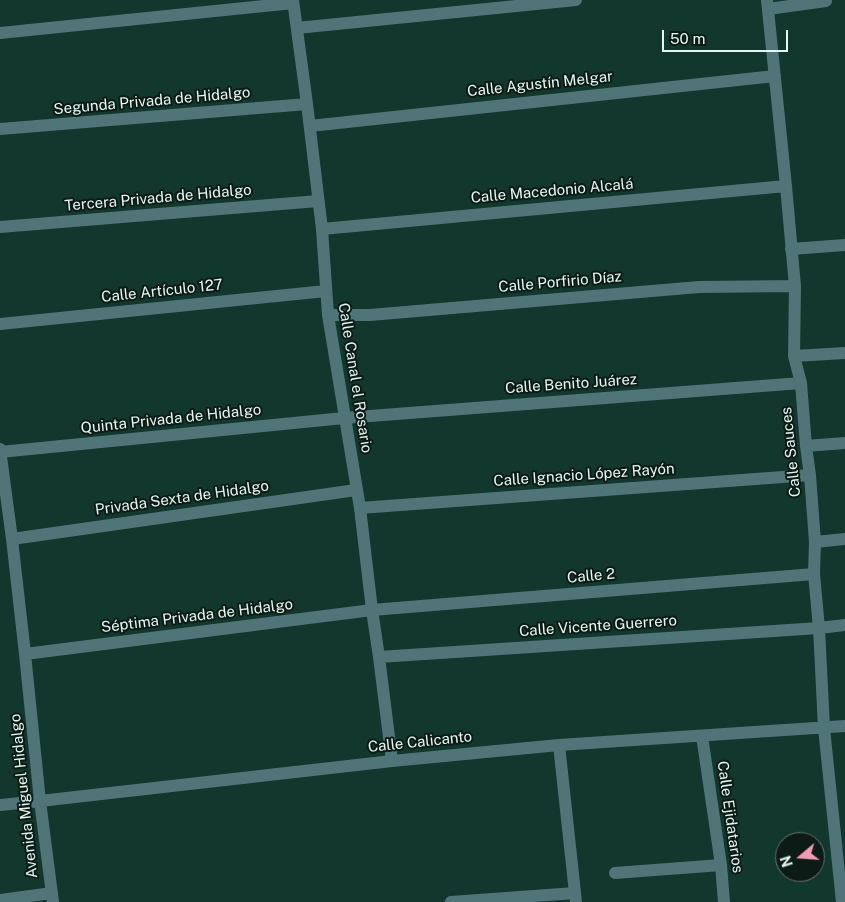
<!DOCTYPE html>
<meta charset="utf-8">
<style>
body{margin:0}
#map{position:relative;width:845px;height:902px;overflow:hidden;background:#12372c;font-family:"Public Sans",sans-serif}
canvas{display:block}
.north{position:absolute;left:775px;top:832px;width:50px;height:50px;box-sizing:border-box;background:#0c1b16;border:1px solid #62736e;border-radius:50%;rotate:252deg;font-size:14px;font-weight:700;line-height:20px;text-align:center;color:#e4f8f1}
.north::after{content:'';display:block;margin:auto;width:18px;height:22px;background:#f19ab3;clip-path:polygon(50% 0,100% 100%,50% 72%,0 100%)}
.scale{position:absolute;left:662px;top:30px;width:126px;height:22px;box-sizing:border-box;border:2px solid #e4f8f1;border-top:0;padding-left:6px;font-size:15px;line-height:18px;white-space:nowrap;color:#e4f8f1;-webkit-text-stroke:4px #0c1b16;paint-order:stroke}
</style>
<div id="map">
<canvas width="845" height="902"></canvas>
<div class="north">N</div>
<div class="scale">50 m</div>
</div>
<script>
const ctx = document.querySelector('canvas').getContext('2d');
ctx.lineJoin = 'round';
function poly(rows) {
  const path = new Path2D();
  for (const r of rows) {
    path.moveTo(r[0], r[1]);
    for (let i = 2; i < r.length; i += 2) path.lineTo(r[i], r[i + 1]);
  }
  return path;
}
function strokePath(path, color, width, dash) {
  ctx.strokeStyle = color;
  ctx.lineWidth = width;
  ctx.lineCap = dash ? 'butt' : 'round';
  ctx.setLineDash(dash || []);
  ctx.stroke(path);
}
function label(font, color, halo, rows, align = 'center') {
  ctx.font = font + ' "Public Sans",sans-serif';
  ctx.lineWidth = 4;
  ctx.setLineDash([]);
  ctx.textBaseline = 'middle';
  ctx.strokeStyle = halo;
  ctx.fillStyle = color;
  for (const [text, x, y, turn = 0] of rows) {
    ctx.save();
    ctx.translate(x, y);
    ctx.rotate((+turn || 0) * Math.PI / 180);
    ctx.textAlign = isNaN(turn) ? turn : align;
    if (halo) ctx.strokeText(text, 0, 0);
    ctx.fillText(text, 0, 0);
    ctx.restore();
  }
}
const minor = poly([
 [293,0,307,104,322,229,328,315,360,508,372,610,379,657,392,761],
 [767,0,786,186,795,286,794,356,801,383,806,446,810,475,815,542,814,574,819,628,824,728,842,902],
 [768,9,826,1],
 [297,28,576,0],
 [0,33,293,3],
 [310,126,775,76],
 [0,129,307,104],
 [0,227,318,201],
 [322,229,786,186],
 [791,249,845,245],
 [328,315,370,315,699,287,795,286],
 [0,324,326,291],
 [794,356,845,353],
 [806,446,845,443],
 [0,449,12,539,25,654,40,801,53,902],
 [0,452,344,418,801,383],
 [360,508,810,475],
 [12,539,356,490],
 [815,542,845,539],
 [25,654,372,610,814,574],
 [379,657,819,628,845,625],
 [702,736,721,865,724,902],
 [559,745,576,902],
 [0,805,40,801,392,761,559,745,845,726],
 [615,873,721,865],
 [0,900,52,893],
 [451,902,575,893]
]);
const streetNames = [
 ["Calle Agustín Melgar",540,84,-6],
 ["Segunda Privada de Hidalgo",152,101,-5],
 ["Calle Macedonio Alcalá",552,191,-5],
 ["Tercera Privada de Hidalgo",158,198,-5],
 ["Calle Porfirio Díaz",560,282,-5],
 ["Calle Artículo 127",162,291,-6],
 ["Calle Canal el Rosario",355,378,81],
 ["Calle Benito Juárez",571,384,-4],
 ["Quinta Privada de Hidalgo",171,419,-6],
 ["Calle Sauces",791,452,-96],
 ["Calle Ignacio López Rayón",584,475,-4],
 ["Privada Sexta de Hidalgo",182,498,-8],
 ["Calle 2",591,576,-5],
 ["Séptima Privada de Hidalgo",197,616,-7],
 ["Calle Vicente Guerrero",598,626,-4],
 ["Calle Calicanto",420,742,-6],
 ["Avenida Miguel Hidalgo",24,796,-96],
 ["Calle Ejidatarios",730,817,82]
];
strokePath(minor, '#507579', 12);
label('15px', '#e4f8f1', '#0c1b16', streetNames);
</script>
